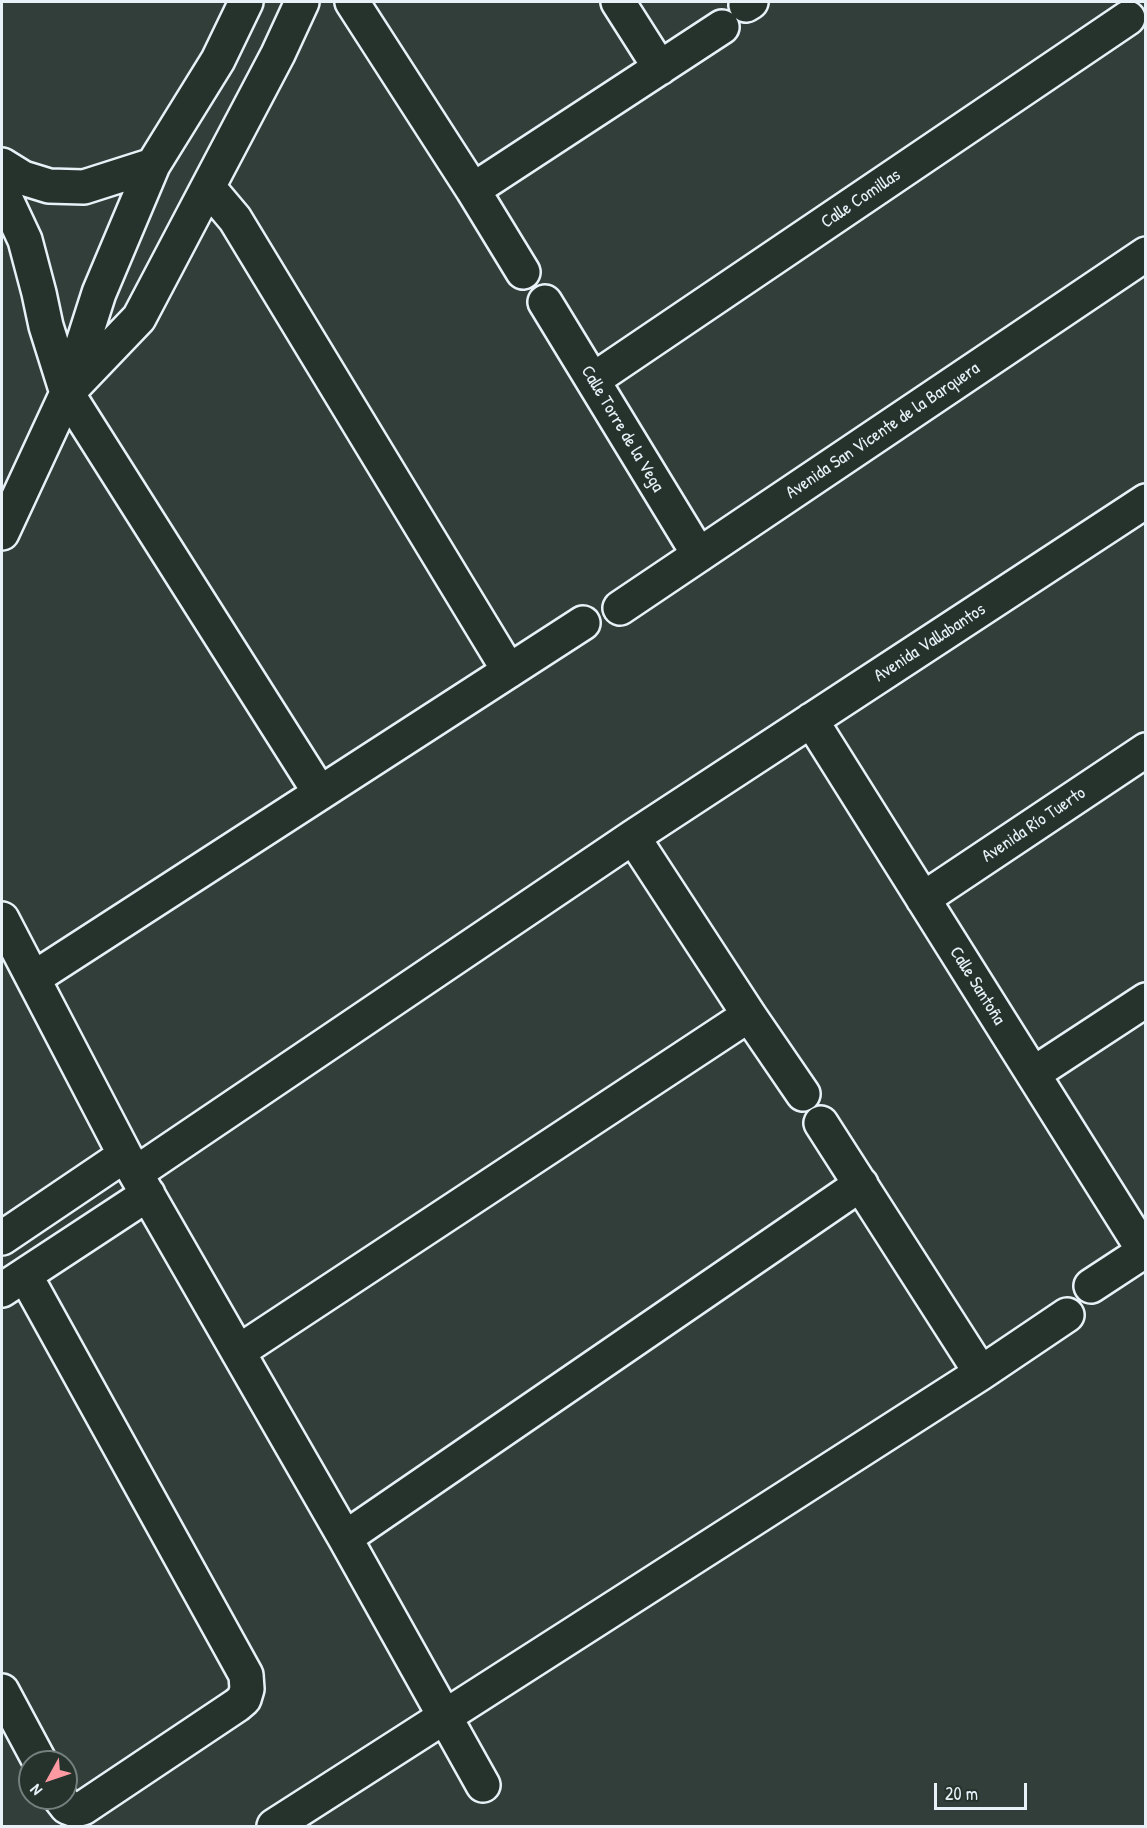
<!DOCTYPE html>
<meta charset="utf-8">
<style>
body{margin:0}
#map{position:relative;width:1147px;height:1828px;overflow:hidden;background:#323e39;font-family:"Patrick Hand",sans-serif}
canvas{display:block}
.frame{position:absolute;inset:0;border:3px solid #e8f1f8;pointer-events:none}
.north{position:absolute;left:18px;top:1750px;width:60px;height:60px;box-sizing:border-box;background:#26332d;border:2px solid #747f7e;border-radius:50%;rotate:230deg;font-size:16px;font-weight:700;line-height:24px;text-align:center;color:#e8f1f8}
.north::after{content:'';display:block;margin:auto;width:21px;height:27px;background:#ff9aa2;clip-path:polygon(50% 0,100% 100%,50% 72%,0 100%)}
.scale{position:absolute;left:934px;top:1783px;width:93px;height:27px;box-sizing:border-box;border:3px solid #e8f1f8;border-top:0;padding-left:8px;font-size:18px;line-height:21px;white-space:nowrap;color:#e8f1f8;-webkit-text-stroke:4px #26332d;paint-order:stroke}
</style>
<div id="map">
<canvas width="1147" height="1828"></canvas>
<div class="frame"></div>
<div class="north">N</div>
<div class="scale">20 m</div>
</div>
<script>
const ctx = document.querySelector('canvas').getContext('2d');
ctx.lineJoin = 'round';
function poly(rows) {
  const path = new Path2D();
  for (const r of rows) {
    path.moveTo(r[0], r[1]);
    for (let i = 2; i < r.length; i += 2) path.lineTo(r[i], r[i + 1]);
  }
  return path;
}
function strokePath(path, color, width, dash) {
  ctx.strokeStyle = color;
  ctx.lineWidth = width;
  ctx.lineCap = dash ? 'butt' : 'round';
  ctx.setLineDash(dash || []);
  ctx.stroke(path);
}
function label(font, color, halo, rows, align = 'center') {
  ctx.font = font + ' "Patrick Hand",sans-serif';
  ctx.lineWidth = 5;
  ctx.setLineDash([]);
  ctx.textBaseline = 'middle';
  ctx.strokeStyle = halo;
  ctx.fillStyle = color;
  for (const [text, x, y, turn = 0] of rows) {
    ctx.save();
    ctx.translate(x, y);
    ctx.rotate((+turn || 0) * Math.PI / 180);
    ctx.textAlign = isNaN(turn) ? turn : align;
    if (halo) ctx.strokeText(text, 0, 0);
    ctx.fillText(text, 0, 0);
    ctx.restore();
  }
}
const minor = poly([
 [352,2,473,190,523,272],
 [618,2,660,68],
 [746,5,751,2],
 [2,165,23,178,49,186,84,187,153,165],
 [208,187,235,219,509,671],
 [473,190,722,27],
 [2,191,25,240,39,293,46,326,67,393,320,793],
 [545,302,699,555],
 [593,380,1128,18],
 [72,388,139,318,278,54,302,2],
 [2,533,67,393,99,293,153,165,218,60,246,2],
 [620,608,1146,254],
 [811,720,1144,1251],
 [633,837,749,1015,803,1094],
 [923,899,1146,750],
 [2,919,125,1155,345,1538,483,1785],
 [34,978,583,623],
 [1033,1074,1146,1000],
 [821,1123,981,1373],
 [136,1173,633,837,1146,501],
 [2,1238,125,1155],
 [25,1275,246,1675,247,1689,244,1699,237,1705,83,1808,75,1810,67,1807,60,1798],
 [1091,1286,1146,1250],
 [2,1290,148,1194],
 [238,1352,749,1015],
 [345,1538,861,1184],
 [2,1691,40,1762],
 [274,1826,981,1373,1067,1315]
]);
const streetNames = [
 ["Calle Comillas",861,199,-34],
 ["Calle Torre de la Vega",622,429,59],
 ["Avenida San Vicente de la Barquera",883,431,-34],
 ["Avenida Vallabantos",930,643,-33],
 ["Avenida Río Tuerto",1034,825,-34],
 ["Calle Santoña",977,986,58]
];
strokePath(minor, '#e8f1f8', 38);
strokePath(minor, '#26332d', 33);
label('18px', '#e8f1f8', '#26332d', streetNames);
</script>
